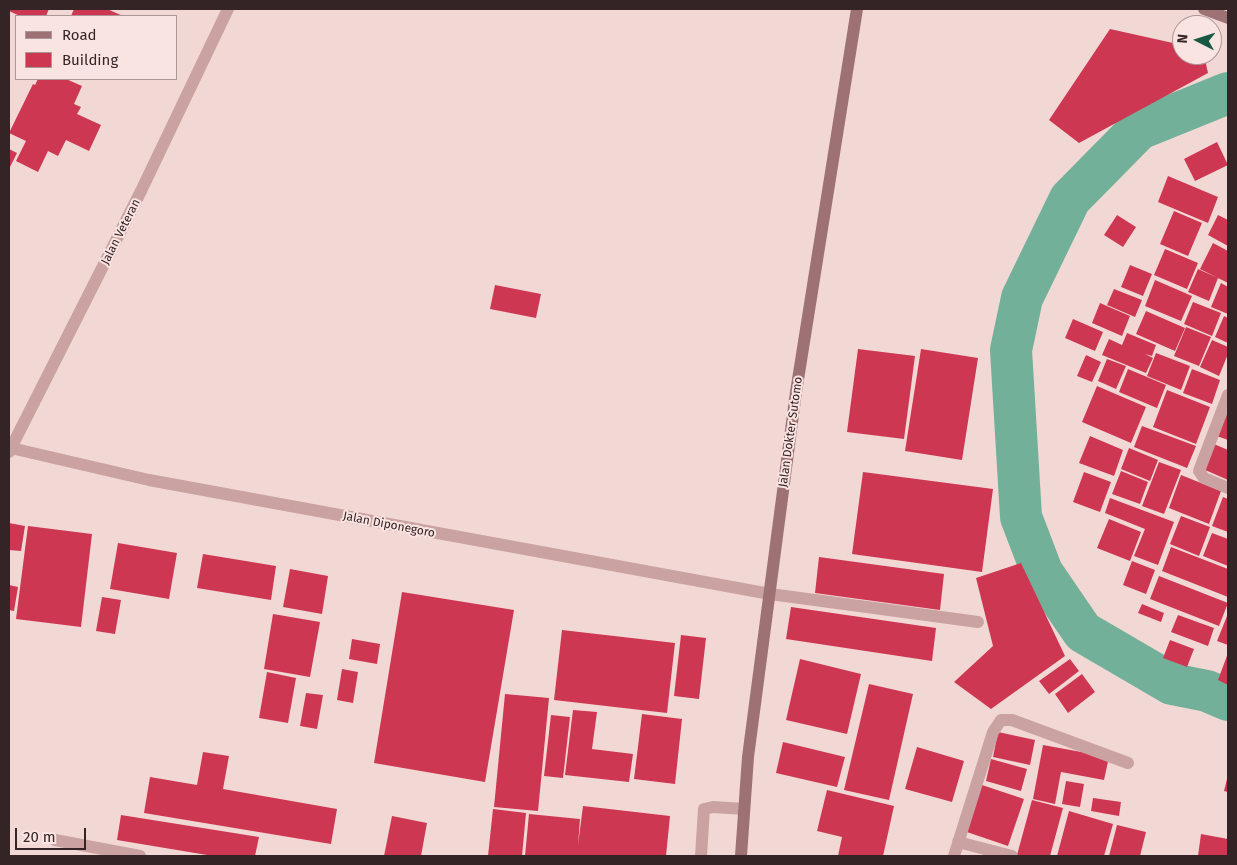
<!DOCTYPE html>
<style>
body{margin:0}
#map{position:relative;width:1237px;height:865px;overflow:hidden;background:#f2d8d5;font-family:"Fira Sans",sans-serif}
canvas{display:block}
.frame{position:absolute;inset:0;border:10px solid #342426;pointer-events:none}
.legend{position:absolute;left:15px;top:15px;width:162px;height:65px;box-sizing:border-box;background:#fae4e1;border:1px solid #ab9796;margin:0;padding:6px 9px;list-style:none;font-size:15px;color:#342426}
.legend li{display:flex;align-items:center;gap:10px;height:25px}
.legend b{width:25px;border:1px solid #ab9796}
.north{position:absolute;left:1172px;top:15px;width:50px;height:50px;box-sizing:border-box;background:#fae4e1;border:1px solid #ab9796;border-radius:50%;rotate:275deg;font-size:14px;font-weight:700;line-height:20px;text-align:center;color:#342426}
.north::after{content:'';display:block;margin:auto;width:18px;height:22px;background:#185741;clip-path:polygon(50% 0,100% 100%,50% 72%,0 100%)}
.scale{position:absolute;left:15px;top:828px;width:71px;height:22px;box-sizing:border-box;border:2px solid #342426;border-top:0;padding-left:6px;font-size:15px;line-height:18px;white-space:nowrap;color:#342426;-webkit-text-stroke:4px #fae4e1;paint-order:stroke}
</style>
<div id="map">
<canvas width="1237" height="865"></canvas>
<div class="frame"></div>
<ul class="legend">
<li><b style="height:6px;background:#9e7275"></b>Road</li>
<li><b style="height:14px;background:#ce3752"></b>Building</li>
</ul>
<div class="north">N</div>
<div class="scale">20 m</div>
</div>
<script>
const ctx = document.querySelector('canvas').getContext('2d');
ctx.lineJoin = 'round';
function poly(rows) {
  const path = new Path2D();
  for (const r of rows) {
    path.moveTo(r[0], r[1]);
    for (let i = 2; i < r.length; i += 2) path.lineTo(r[i], r[i + 1]);
  }
  return path;
}
function strokePath(path, color, width, dash) {
  ctx.strokeStyle = color;
  ctx.lineWidth = width;
  ctx.lineCap = dash ? 'butt' : 'round';
  ctx.setLineDash(dash || []);
  ctx.stroke(path);
}
function fillPath(path, color) {
  ctx.fillStyle = color;
  ctx.fill(path, 'evenodd');
}
function label(font, color, halo, rows, align = 'center') {
  ctx.font = font + ' "Fira Sans",sans-serif';
  ctx.lineWidth = 4;
  ctx.setLineDash([]);
  ctx.textBaseline = 'middle';
  ctx.strokeStyle = halo;
  ctx.fillStyle = color;
  for (const [text, x, y, turn = 0] of rows) {
    ctx.save();
    ctx.translate(x, y);
    ctx.rotate((+turn || 0) * Math.PI / 180);
    ctx.textAlign = isNaN(turn) ? turn : align;
    if (halo) ctx.strokeText(text, 0, 0);
    ctx.fillText(text, 0, 0);
    ctx.restore();
  }
}
const river = poly([
 [1228,93,1139,129,1070,199,1022,298,1011,350,1021,517,1042,572,1083,632,1172,684,1207,691,1228,700]
]);
const building = poly([
 [9,9,49,9,46,16,20,16,9,11],
 [74,9,107,9,123,16,71,16],
 [1110,29,1182,45,1182,55,1204,55,1208,73,1079,143,1049,120],
 [38,79,66,79,82,86,74,104,81,107,77,114,101,125,89,151,66,140,58,156,48,151,38,172,16,161,26,141,9,133,33,84,35,85],
 [1217,142,1228,165,1195,181,1184,159],
 [9,149,17,153,9,169],
 [1168,176,1218,197,1208,223,1158,202],
 [1174,211,1202,223,1188,256,1160,244],
 [1117,215,1136,227,1123,247,1104,235],
 [1218,215,1228,220,1228,246,1208,235],
 [1213,243,1228,251,1228,283,1200,269],
 [1165,249,1198,263,1187,289,1154,275],
 [1130,265,1152,274,1143,296,1121,287],
 [1198,269,1218,278,1209,301,1188,292],
 [1155,280,1192,296,1181,321,1145,306],
 [1221,283,1228,287,1228,314,1211,307],
 [495,285,541,294,536,318,490,309],
 [1114,289,1142,300,1135,317,1107,305],
 [1193,302,1221,313,1212,336,1184,324],
 [1100,303,1130,316,1122,336,1092,323],
 [1146,311,1185,328,1175,351,1136,334],
 [1224,316,1228,318,1228,343,1215,337],
 [1073,319,1103,332,1095,351,1065,338],
 [1186,327,1211,337,1199,366,1174,356],
 [1127,333,1156,345,1152,356,1145,354,1153,358,1146,373,1102,355,1109,339,1122,345],
 [1212,340,1228,347,1228,354,1219,376,1200,367],
 [858,349,915,356,904,439,847,432],
 [921,349,978,358,962,460,905,451],
 [1156,353,1190,366,1181,390,1147,376],
 [1086,355,1101,362,1092,382,1077,376],
 [1107,359,1126,366,1116,389,1098,381],
 [1128,369,1166,385,1157,408,1119,392],
 [1192,369,1220,380,1212,404,1183,393],
 [1097,386,1146,407,1131,443,1082,422],
 [1167,390,1210,407,1196,444,1153,427],
 [1228,402,1228,440,1214,435],
 [1142,426,1196,446,1187,468,1134,447],
 [1090,436,1123,450,1114,476,1079,463],
 [1214,444,1228,450,1228,480,1203,469],
 [1129,448,1158,460,1150,481,1121,469],
 [1159,462,1181,470,1164,514,1142,506],
 [1121,471,1148,482,1140,504,1112,494],
 [863,472,993,489,982,572,852,554],
 [1084,472,1111,482,1100,512,1073,502],
 [1181,475,1221,491,1209,524,1169,508],
 [1223,497,1228,499,1228,532,1212,526],
 [1110,498,1174,522,1158,565,1134,556,1145,529,1105,513],
 [1181,516,1210,527,1199,556,1170,544],
 [1109,519,1141,532,1130,561,1097,548],
 [9,523,25,526,21,551,9,550],
 [28,526,92,534,81,627,16,619],
 [1212,533,1228,539,1228,566,1203,556],
 [118,543,177,553,169,599,110,589],
 [1171,547,1228,569,1228,597,1162,571],
 [203,554,276,566,271,600,197,588],
 [819,557,944,574,940,610,815,593],
 [1132,561,1155,570,1146,594,1123,585],
 [1021,563,1065,656,991,709,954,682,993,646,976,578],
 [290,569,328,576,322,614,283,607],
 [1159,576,1228,603,1219,626,1150,599],
 [9,585,18,587,14,611,9,610],
 [402,592,514,610,485,782,374,763],
 [102,597,121,600,115,634,96,631],
 [1142,604,1164,613,1161,622,1138,613],
 [791,607,936,628,932,661,786,639],
 [273,614,320,622,310,677,264,669],
 [1178,615,1214,628,1208,646,1171,632],
 [1227,616,1228,616,1228,645,1217,641],
 [562,630,675,643,667,713,554,700],
 [681,635,706,638,699,699,674,696],
 [352,639,380,644,377,664,349,659],
 [1170,640,1194,649,1187,667,1163,658],
 [1228,653,1228,685,1218,680],
 [800,659,861,674,847,734,786,720],
 [1070,659,1079,671,1049,694,1039,681],
 [342,669,358,672,353,703,337,700],
 [267,672,296,678,288,723,259,718],
 [1082,674,1095,692,1068,713,1055,694],
 [869,684,913,694,889,800,844,790],
 [306,693,323,695,317,729,300,726],
 [505,694,549,698,538,811,494,807],
 [573,710,597,712,592,749,633,754,629,782,565,775],
 [642,714,682,719,675,784,634,779],
 [551,715,570,717,563,778,544,776],
 [998,732,1035,740,1030,765,993,757],
 [783,742,845,757,837,787,776,773],
 [1043,745,1109,757,1104,780,1061,772,1055,804,1033,799],
 [917,747,964,761,952,802,905,789],
 [203,752,229,756,223,789,337,809,331,844,144,813,150,777,197,785],
 [991,759,1027,769,1021,791,986,781],
 [1228,775,1228,792,1224,791],
 [1066,781,1084,784,1080,807,1062,804],
 [979,784,1024,799,1008,846,964,831],
 [827,790,894,806,883,856,838,856,842,837,817,831],
 [1093,798,1121,802,1119,816,1091,811],
 [1032,800,1063,808,1050,856,1017,855],
 [583,806,670,816,666,856,525,856,529,814,580,819,578,845],
 [493,809,526,813,522,856,488,856],
 [1069,811,1113,824,1104,856,1057,856],
 [121,815,259,837,255,856,213,856,117,840],
 [392,816,427,823,421,856,384,856],
 [1117,825,1146,832,1140,856,1109,856],
 [1201,834,1228,839,1228,856,1198,856]
]);
const lane = poly([
 [770,594,978,622],
 [701,856,704,809,713,807,744,809]
]);
const street = poly([
 [1228,395,1199,471,1204,478,1228,488],
 [11,448,149,480,770,594],
 [9,452,141,191,228,9],
 [55,840,140,856],
 [958,842,1012,856],
 [954,856,993,732,1001,720,1012,720,1128,763]
]);
const secondary = poly([
 [1204,9,1228,18],
 [741,856,748,757,796,392,857,9]
]);
const streetNames = [
 ["Jalan Veteran",121,232,-63],
 ["Jalan Dokter Sutomo",791,432,-82],
 ["Jalan Diponegoro",389,525,11]
];
strokePath(river, '#72b099', 42);
fillPath(building, '#ce3752');
strokePath(lane, '#caa2a1', 12);
strokePath(street, '#caa2a1', 12);
strokePath(secondary, '#9e7275', 12);
label('12px', '#342426', '#fae4e1', streetNames);
</script>
